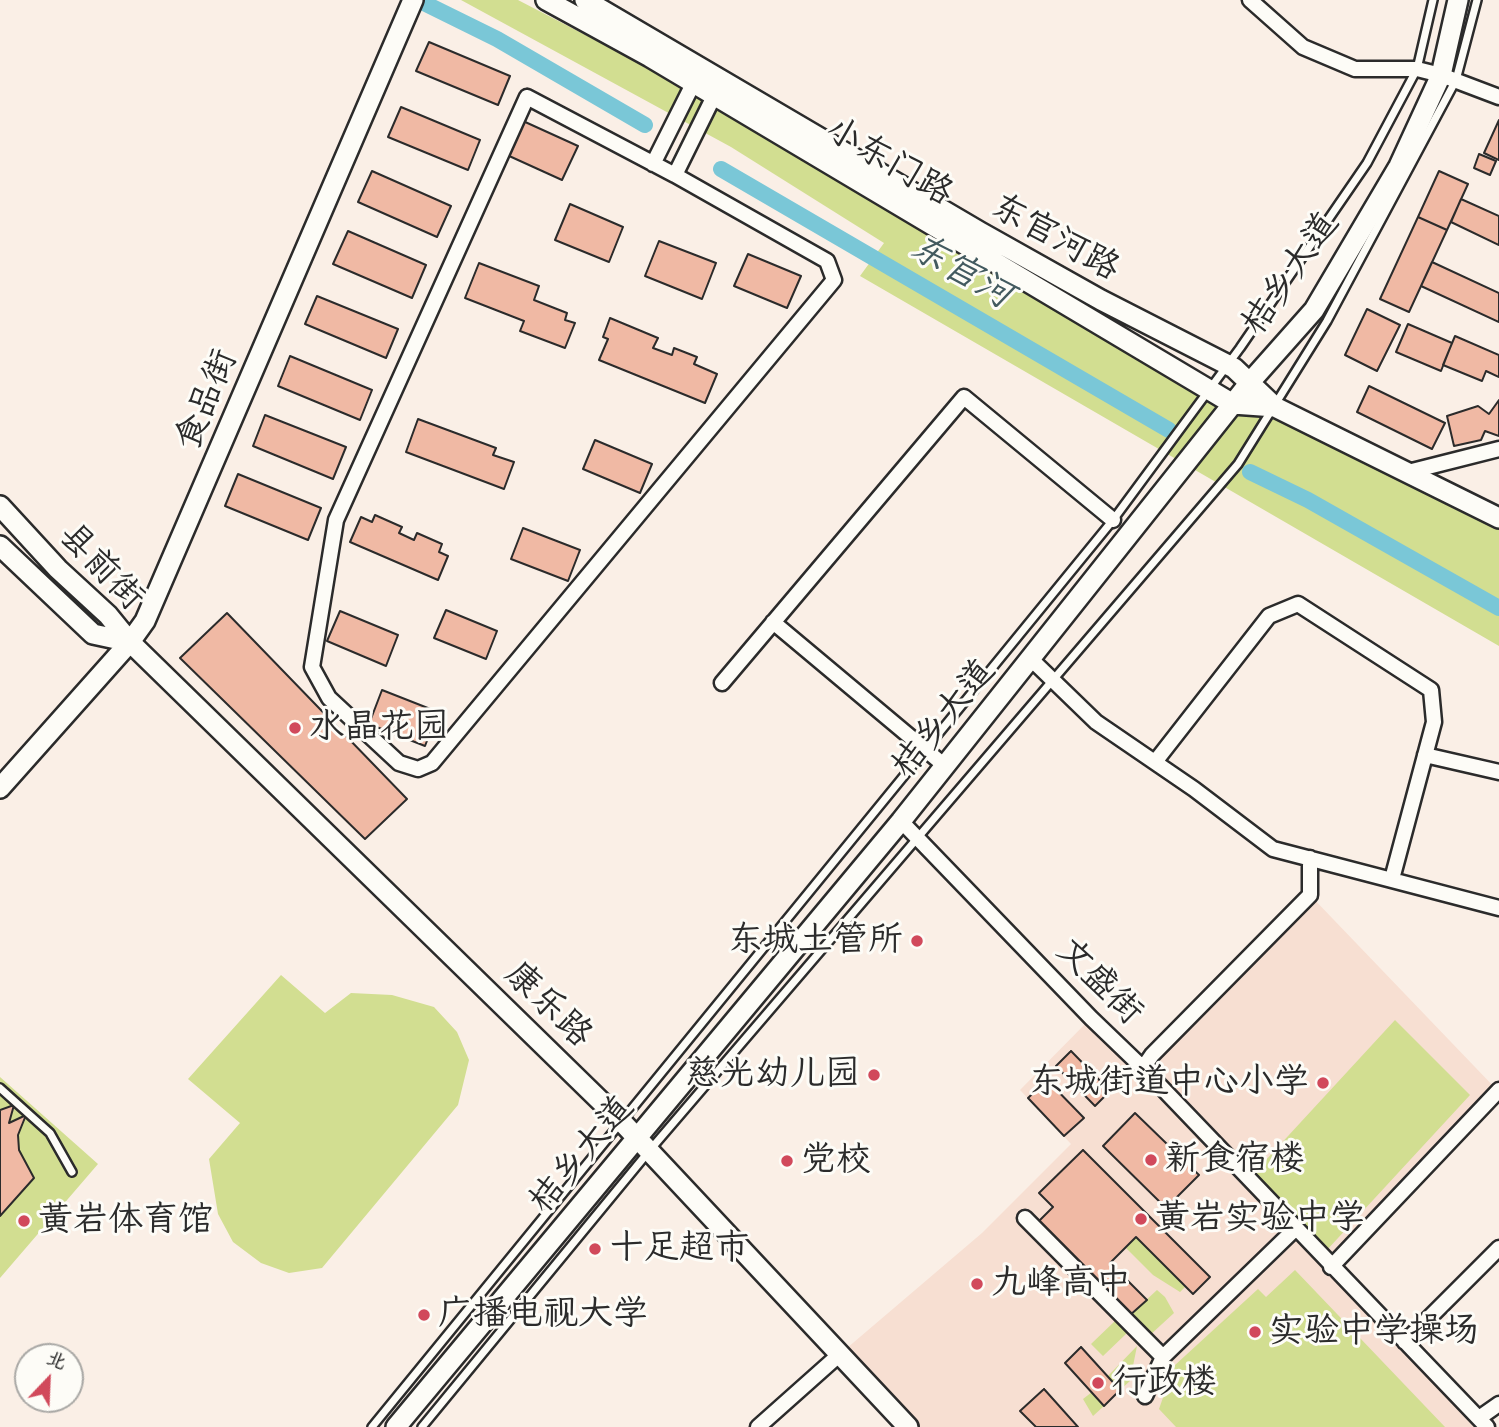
<!DOCTYPE html>
<meta charset="utf-8">
<style>
body{margin:0}
#map{position:relative;width:1499px;height:1427px;overflow:hidden;background:#faefe6;font-family:Caveat,"LXGW WenKai TC",sans-serif}
canvas{display:block}
.north{position:absolute;left:14px;top:1343px;width:70px;height:70px;box-sizing:border-box;background:#fdfcf7;border:2px solid #a9a8a5;border-radius:50%;rotate:23deg;font-size:19px;font-weight:700;line-height:28px;text-align:center;color:#2b2b2b}
.north::after{content:'';display:block;margin:auto;width:24px;height:32px;background:#d1495b;clip-path:polygon(50% 0,100% 100%,50% 72%,0 100%)}
</style>
<div id="map">
<canvas width="1499" height="1427"></canvas>
<div class="north">北</div>
</div>
<script>
const ctx = document.querySelector('canvas').getContext('2d');
ctx.lineJoin = 'round';
function fillPath(path, color) {
  ctx.fillStyle = color;
  ctx.fill(path, 'evenodd');
}
function poly(rows) {
  const path = new Path2D();
  for (const r of rows) {
    path.moveTo(r[0], r[1]);
    for (let i = 2; i < r.length; i += 2) path.lineTo(r[i], r[i + 1]);
  }
  return path;
}
function strokePath(path, color, width, dash) {
  ctx.strokeStyle = color;
  ctx.lineWidth = width;
  ctx.lineCap = dash ? 'butt' : 'round';
  ctx.setLineDash(dash || []);
  ctx.stroke(path);
}
function label(font, color, halo, rows, align = 'center') {
  ctx.font = font + ' Caveat,"LXGW WenKai TC",sans-serif';
  ctx.lineWidth = 6;
  ctx.setLineDash([]);
  ctx.textBaseline = 'middle';
  ctx.strokeStyle = halo;
  ctx.fillStyle = color;
  for (const [text, x, y, turn = 0] of rows) {
    ctx.save();
    ctx.translate(x, y);
    ctx.rotate((+turn || 0) * Math.PI / 180);
    ctx.textAlign = isNaN(turn) ? turn : align;
    if (halo) ctx.strokeText(text, 0, 0);
    ctx.fillText(text, 0, 0);
    ctx.restore();
  }
}
const built = poly([
 [1310,895,1498,1091,1332,1267,1487,1427,908,1427,840,1354,982,1233,1071,1144,1020,1090,1091,1018,1143,1068]
]);
const green = poly([
 [461,0,518,0,672,80,1192,385,1275,407,1499,518,1499,646,860,276,884,243,731,147],
 [281,975,325,1013,351,993,392,995,434,1007,457,1032,469,1060,458,1105,322,1268,289,1273,261,1263,233,1242,218,1214,209,1159,240,1123,188,1079],
 [1395,1020,1470,1095,1326,1251,1253,1174],
 [0,1077,98,1164,0,1278],
 [1136,1237,1185,1287,1180,1292,1153,1275,1126,1248],
 [1295,1270,1445,1427,1176,1427,1159,1409,1174,1366,1258,1289,1266,1297],
 [1157,1290,1165,1297,1174,1313,1149,1336,1129,1316],
 [1115,1321,1127,1333,1103,1356,1091,1344],
 [1137,1346,1130,1381,1120,1390,1108,1376],
 [1092,1392,1104,1406,1093,1416,1083,1399]
]);
const canal = poly([
 [418,0,497,39,645,125],
 [721,169,1169,430],
 [1250,472,1308,500,1499,608]
]);
const building = poly([
 [429,42,510,76,498,105,416,71,429,42],
 [401,107,480,140,468,170,388,137,401,107],
 [1499,120,1499,160,1484,153,1499,120],
 [523,121,578,146,562,180,507,155,523,121],
 [1479,154,1496,161,1490,175,1474,168,1479,154],
 [372,171,451,206,437,237,358,202,372,171],
 [1439,171,1468,184,1447,230,1418,217,1439,171],
 [1461,199,1499,216,1499,245,1451,222,1461,199],
 [570,204,623,227,609,262,555,240,570,204],
 [1418,217,1447,230,1409,312,1380,299,1418,217],
 [348,231,426,265,412,298,333,264,348,231],
 [659,241,716,263,702,299,645,276,659,241],
 [748,254,801,276,787,308,734,286,748,254],
 [1432,262,1499,293,1499,322,1421,286,1432,262],
 [479,263,539,286,534,300,567,313,565,320,575,323,565,348,520,331,524,321,465,298,479,263],
 [317,296,398,329,386,358,305,324,317,296],
 [1367,309,1400,325,1377,371,1345,355,1367,309],
 [610,318,658,338,653,348,672,355,674,348,697,357,694,364,717,374,705,403,599,360,608,339,603,337,610,318],
 [1408,324,1452,343,1441,371,1396,352,1408,324],
 [1455,336,1499,355,1499,377,1486,371,1482,381,1443,365,1455,336],
 [290,356,372,390,360,420,278,386,290,356],
 [1369,386,1445,423,1432,449,1357,412,1369,386],
 [1499,400,1499,436,1485,431,1481,440,1454,446,1447,416,1478,406,1489,414,1499,400],
 [265,415,346,447,333,479,253,446,265,415],
 [418,419,496,448,493,455,514,462,504,489,406,452,418,419],
 [595,440,652,464,640,493,583,469,595,440],
 [238,474,321,508,308,540,225,506,238,474],
 [375,515,402,527,399,533,414,540,417,533,442,544,439,552,448,556,438,580,350,542,361,517,372,522,375,515],
 [523,528,580,550,568,581,511,559,523,528],
 [446,610,497,631,486,659,434,638,446,610],
 [340,611,398,635,386,666,327,641,340,611],
 [227,613,407,799,365,839,180,658,227,613],
 [382,690,438,712,425,746,369,724,382,690],
 [1071,1051,1110,1091,1095,1106,1056,1066,1071,1051],
 [1047,1080,1084,1118,1064,1136,1028,1098,1047,1080],
 [14,1105,9,1123,26,1115,18,1135,19,1150,34,1178,0,1216,0,1110,14,1105],
 [1135,1113,1199,1175,1166,1208,1103,1146,1135,1113],
 [1083,1150,1210,1277,1193,1294,1136,1237,1110,1263,1147,1300,1129,1316,1036,1224,1053,1207,1039,1193,1083,1150],
 [1081,1347,1120,1390,1104,1406,1065,1363,1081,1347],
 [1044,1389,1078,1427,1036,1427,1020,1411,1044,1389]
]);
const lane = poly([
 [0,1088,50,1133,72,1172],
 [372,1427,1113,520,1240,348,1367,163,1417,69,1433,0],
 [422,1427,650,1150,1238,464,1327,321,1456,80,1477,0]
]);
const street = poly([
 [1250,0,1303,47,1355,69,1417,69,1441,75,1499,97],
 [527,97,675,175,827,261,834,280,432,763,418,769,399,763,329,698,312,667,336,520,527,97],
 [653,164,697,76],
 [675,175,718,88],
 [1408,472,1499,449],
 [773,622,945,766],
 [1032,660,1096,722,1194,789,1273,849,1499,908],
 [722,683,964,397,1113,520],
 [1425,755,1499,772],
 [1155,762,1269,616,1298,604,1431,690,1434,722,1392,879],
 [901,821,1091,1018,1143,1068,1487,1427],
 [1143,1068,1152,1055,1310,895,1310,858],
 [1025,1218,1163,1357],
 [1331,1267,1499,1090],
 [1405,1342,1499,1248],
 [1145,1396,1163,1357,1295,1229],
 [1479,1418,1499,1404],
 [758,1427,840,1354]
]);
const secondary = poly([
 [546,0,650,57,1233,404,1275,407],
 [585,0,980,232,1101,300,1234,368,1275,407,1499,518],
 [0,506,58,569,108,615,130,642,623,1123,908,1427],
 [0,546,93,634,130,642],
 [0,788,130,642,145,621,413,0],
 [396,1427,901,821,1251,381,1314,310,1399,166,1441,75,1458,0]
]);
const markers = [
 [295,728,7,"#d1495b"],
 [917,941,7,"#d1495b"],
 [874,1075,7,"#d1495b"],
 [1323,1083,7,"#d1495b"],
 [1151,1160,7,"#d1495b"],
 [787,1161,7,"#d1495b"],
 [1141,1219,7,"#d1495b"],
 [24,1221,7,"#d1495b"],
 [595,1249,7,"#d1495b"],
 [977,1284,7,"#d1495b"],
 [424,1315,7,"#d1495b"],
 [1255,1332,7,"#d1495b"],
 [1098,1383,7,"#d1495b"]
];
const streetNames = [
 ["小东门路",889,162,30],
 ["东官河路",1055,238,29],
 ["桔乡大道",1291,274,-55],
 ["食品街",207,400,-67],
 ["县前街",101,567,46],
 ["桔乡大道",944,719,-51],
 ["文盛街",1099,982,45],
 ["康乐路",548,1005,44],
 ["桔乡大道",582,1155,-50]
];
const poiNames = [
 ["水晶花园",309,728],
 ["东城土管所",903,941,"right"],
 ["慈光幼儿园",860,1075,"right"],
 ["东城街道中心小学",1309,1083,"right"],
 ["新食宿楼",1165,1160],
 ["党校",801,1161],
 ["黄岩实验中学",1155,1219],
 ["黄岩体育馆",38,1221],
 ["十足超市",609,1249],
 ["九峰高中",991,1284],
 ["广播电视大学",438,1315],
 ["实验中学操场",1269,1332],
 ["行政楼",1112,1383]
];
const waterNames = [
 ["东官河",961,272,30]
];
fillPath(built, '#f7dfd2');
fillPath(green, '#d2de91');
strokePath(canal, '#7ac7d7', 16);
fillPath(building, '#f0b9a4');
strokePath(building, '#2b2b2b', 2);
strokePath(lane, '#2b2b2b', 12);
strokePath(street, '#2b2b2b', 19);
strokePath(secondary, '#2b2b2b', 24);
strokePath(lane, '#fdfcf7', 7);
strokePath(street, '#fdfcf7', 14);
strokePath(secondary, '#fdfcf7', 19);
for (const [x, y, r, color] of markers) {
  const dot = new Path2D();
  dot.arc(x, y, r, 0, 2 * Math.PI);
  ctx.fillStyle = color;
  ctx.fill(dot);
  strokePath(dot, '#fdfcf7', 2.5);
}
label('35px', '#2b2b2b', '#fdfcf7', streetNames);
label('35px', '#2b2b2b', '#fdfcf7', poiNames, 'left');
label('italic 37px', '#435a5f', '#fdfcf7', waterNames);
</script>
